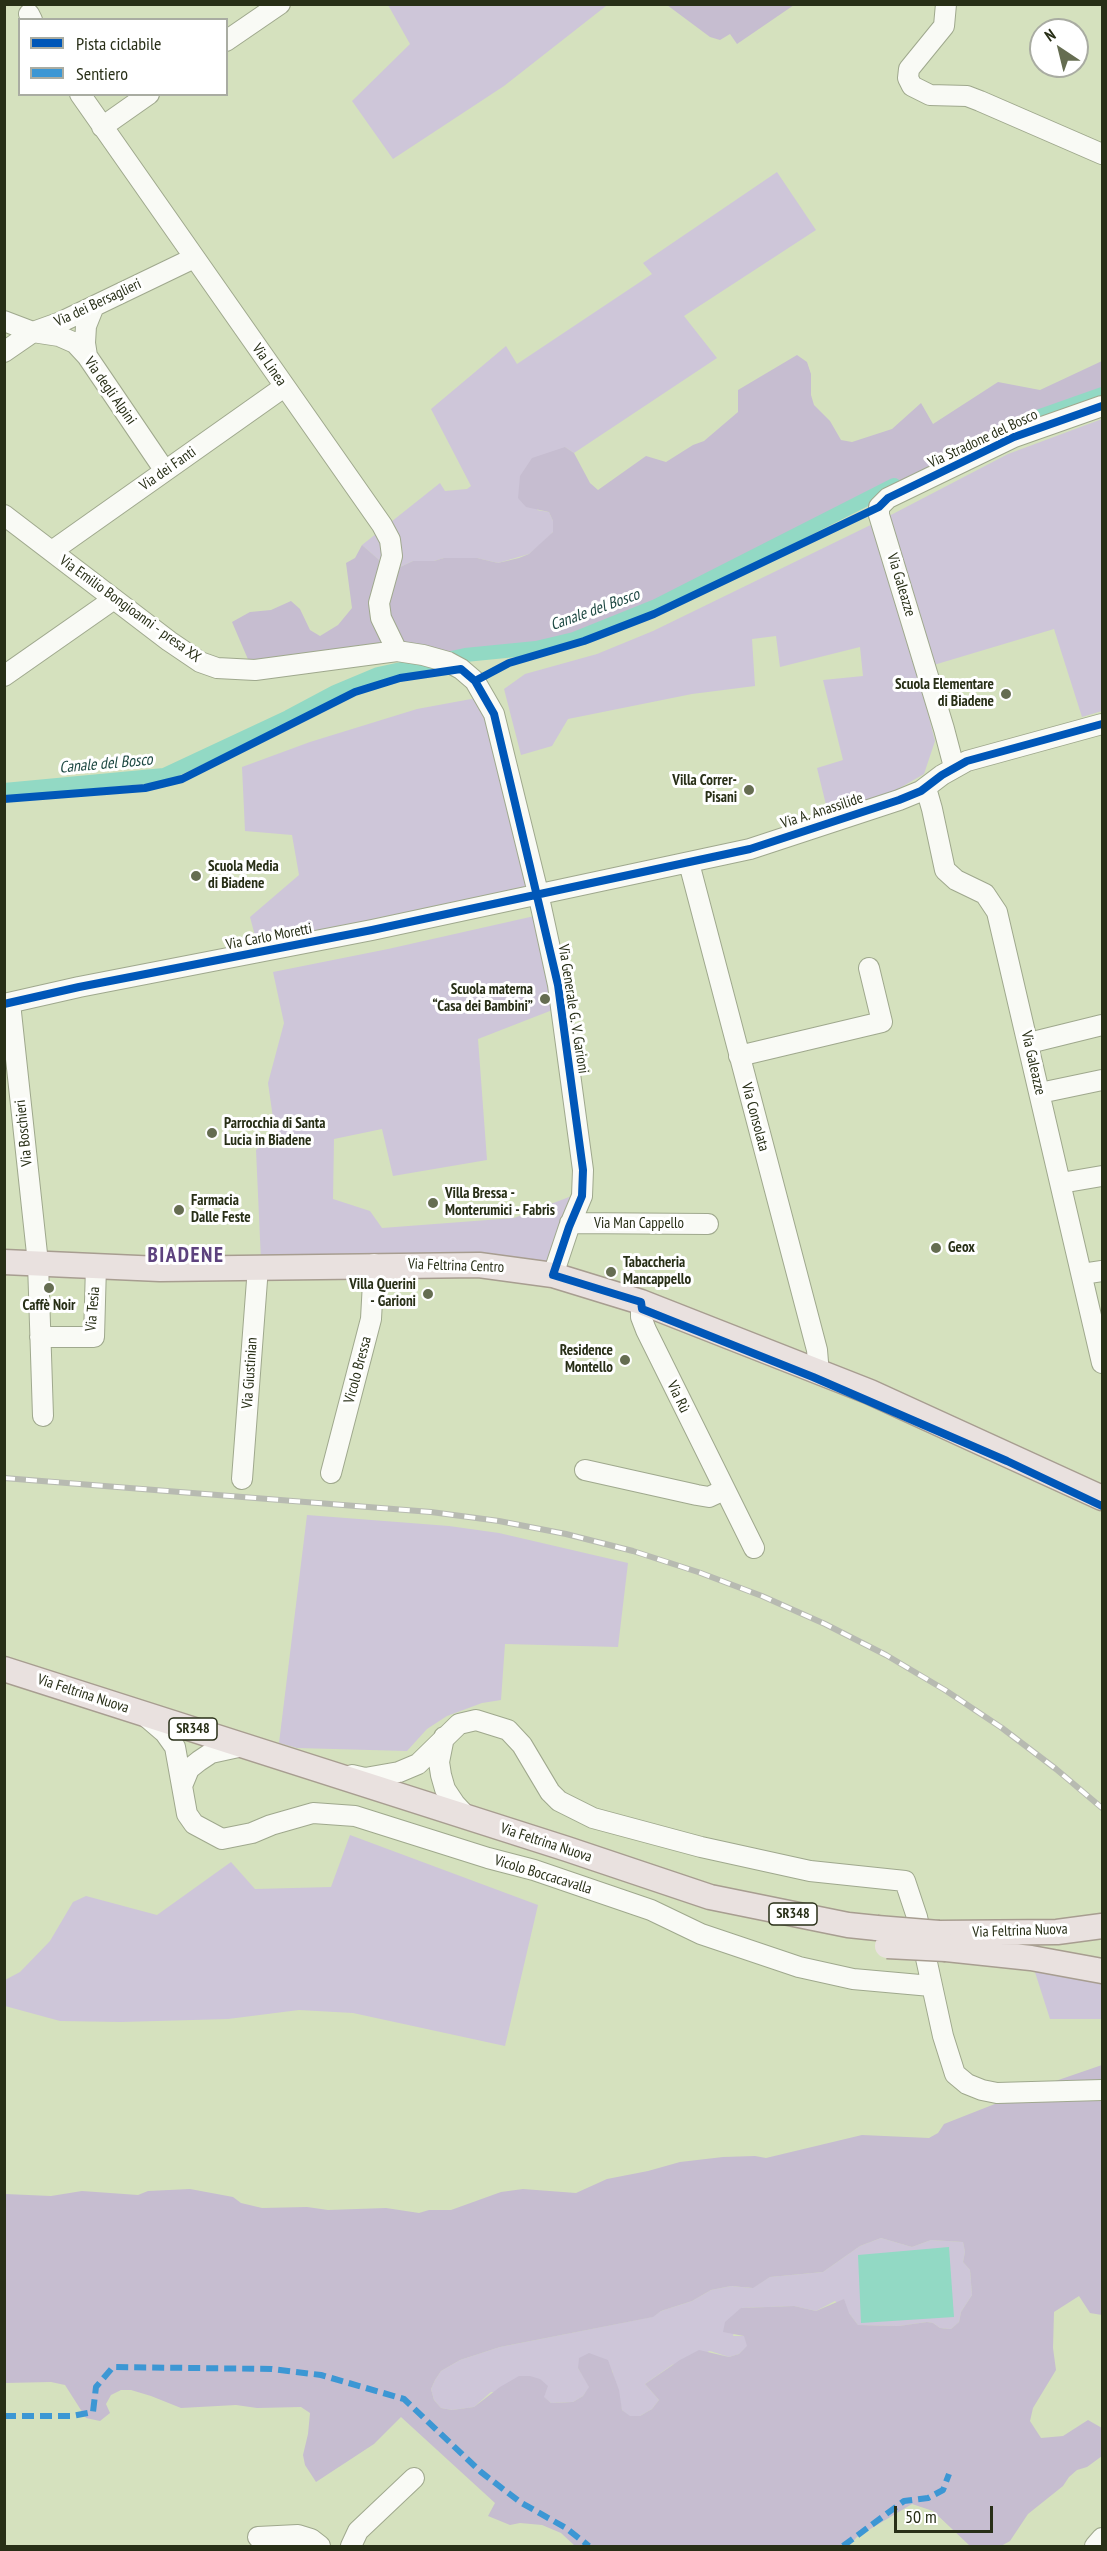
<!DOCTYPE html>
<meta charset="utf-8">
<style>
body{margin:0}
#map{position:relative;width:1107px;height:2551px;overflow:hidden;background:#d5e1be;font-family:"PT Sans Narrow",sans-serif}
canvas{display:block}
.frame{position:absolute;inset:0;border:6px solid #282f17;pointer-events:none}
.legend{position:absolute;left:18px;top:18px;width:210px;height:78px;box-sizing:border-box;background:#fff;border:2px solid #a9aca2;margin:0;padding:8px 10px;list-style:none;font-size:18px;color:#282f17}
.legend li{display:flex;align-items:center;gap:12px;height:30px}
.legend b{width:30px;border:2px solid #a9aca2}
.north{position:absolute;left:1029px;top:18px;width:60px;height:60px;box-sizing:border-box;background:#fff;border:2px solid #a9aca2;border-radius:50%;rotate:325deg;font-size:16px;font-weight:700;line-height:24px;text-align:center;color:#282f17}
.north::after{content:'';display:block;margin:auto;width:21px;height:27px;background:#656d51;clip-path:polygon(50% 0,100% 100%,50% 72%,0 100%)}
.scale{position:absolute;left:894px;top:2506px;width:99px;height:27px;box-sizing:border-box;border:3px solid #282f17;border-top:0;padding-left:8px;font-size:18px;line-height:21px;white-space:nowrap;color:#282f17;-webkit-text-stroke:4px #fff;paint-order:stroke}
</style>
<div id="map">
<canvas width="1107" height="2551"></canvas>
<div class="frame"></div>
<ul class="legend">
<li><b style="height:8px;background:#0057b8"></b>Pista ciclabile</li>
<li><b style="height:8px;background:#3c97d4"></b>Sentiero</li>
</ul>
<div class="north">N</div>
<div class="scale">50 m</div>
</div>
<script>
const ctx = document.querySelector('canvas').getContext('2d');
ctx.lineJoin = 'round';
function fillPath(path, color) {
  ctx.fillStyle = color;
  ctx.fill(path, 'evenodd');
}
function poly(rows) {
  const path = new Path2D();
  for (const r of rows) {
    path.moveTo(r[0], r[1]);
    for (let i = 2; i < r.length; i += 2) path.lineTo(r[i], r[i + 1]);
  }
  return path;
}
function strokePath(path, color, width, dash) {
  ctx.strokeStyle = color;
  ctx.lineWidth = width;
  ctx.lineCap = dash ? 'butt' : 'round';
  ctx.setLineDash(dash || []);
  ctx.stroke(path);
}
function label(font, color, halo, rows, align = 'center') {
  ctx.font = font + ' "PT Sans Narrow",sans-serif';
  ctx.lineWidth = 6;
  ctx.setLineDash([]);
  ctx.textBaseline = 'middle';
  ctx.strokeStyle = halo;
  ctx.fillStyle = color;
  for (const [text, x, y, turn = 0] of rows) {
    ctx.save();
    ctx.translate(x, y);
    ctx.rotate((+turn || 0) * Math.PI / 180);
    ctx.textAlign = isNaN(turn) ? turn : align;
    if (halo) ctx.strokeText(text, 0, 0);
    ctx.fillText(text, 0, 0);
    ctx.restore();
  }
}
const green = poly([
 [569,4,606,6,504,86,393,159,352,101,410,44,388,5],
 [777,172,816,230,684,316,717,358,574,453,565,447,537,510,549,512,553,521,553,532,546,540,529,554,498,563,477,558,444,558,434,561,413,561,394,570,383,567,378,559,362,545,440,483,445,491,467,489,471,486,431,409,506,346,517,364,652,274,643,263],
 [1102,419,1102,711,1082,717,1054,629,917,670,935,741,924,774,886,796,829,817,817,768,843,760,823,680,863,676,860,647,780,667,776,636,752,639,755,686,692,694,568,719,552,746,521,755,504,689,525,674,597,654,653,631,887,517,1008,454],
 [482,697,532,892,259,951,250,917,299,875,292,835,245,831,242,767,310,742,417,709],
 [539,915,555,1009,478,1039,487,1160,393,1176,382,1129,334,1139,333,1199,370,1211,382,1228,514,1218,577,1194,546,1270,261,1261,256,1150,275,1132,268,1083,284,1023,273,972,388,949],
 [307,1515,449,1526,499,1533,628,1563,618,1647,505,1644,501,1700,482,1703,447,1716,427,1729,407,1751,297,1748,279,1743],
 [350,1835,538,1905,505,2046,353,2013,299,2010,228,2019,121,2022,60,2021,5,2006,5,1980,20,1972,50,1941,73,1902,86,1896,157,1915,231,1862,255,1889,331,1887],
 [1033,1966,1102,1968,1102,2019,1050,2019],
 [881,2238,912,2247,931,2240,963,2242,965,2252,963,2262,970,2270,972,2295,961,2312,959,2322,951,2329,940,2328,933,2323,927,2322,899,2326,858,2325,849,2313,835,2301,816,2311,794,2306,741,2308,733,2336,745,2336,748,2346,739,2354,729,2357,710,2351,672,2365,645,2384,659,2400,652,2409,640,2416,629,2416,622,2410,612,2370,578,2368,590,2387,583,2396,573,2402,551,2403,543,2397,491,2392,474,2407,452,2410,441,2408,434,2400,431,2389,435,2380,441,2371,460,2360,500,2347,652,2317,661,2311,692,2301,711,2290,731,2286,752,2288,770,2277,823,2272,860,2246]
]);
const forest = poly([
 [667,5,794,5,737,44,730,34,720,40,710,37],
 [797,355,807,362,811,374,811,395,814,405,830,421,841,440,852,442,892,429,921,403,933,424,998,382,1040,390,1102,361,1102,398,877,500,645,613,591,635,533,650,512,646,454,653,418,645,250,664,232,622,250,612,271,610,291,601,300,609,310,630,320,636,338,625,352,608,346,563,355,558,362,545,378,559,383,567,394,570,413,561,434,561,444,558,477,558,498,563,519,558,529,554,553,532,553,521,549,512,526,507,518,498,520,476,532,458,565,447,574,453,590,483,598,490,646,456,666,462,693,445,704,441,738,412,738,390],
 [1102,2065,1102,2315,1090,2313,1079,2296,1054,2312,1053,2348,1056,2370,1033,2408,1030,2421,1041,2438,1063,2436,1088,2420,1102,2428,1102,2456,1087,2467,1077,2470,1069,2477,1063,2486,1028,2514,1010,2541,1001,2546,970,2546,933,2511,912,2504,857,2537,849,2546,575,2546,561,2533,542,2525,520,2523,510,2525,488,2516,495,2503,401,2417,374,2444,316,2482,305,2465,303,2455,308,2434,310,2413,301,2407,257,2408,236,2405,181,2408,151,2396,131,2390,121,2390,111,2395,106,2404,110,2413,100,2421,86,2418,65,2385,51,2382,5,2383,5,2194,51,2196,82,2191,138,2195,148,2191,190,2189,233,2197,241,2203,262,2208,307,2207,328,2210,386,2208,419,2213,429,2210,451,2210,501,2192,523,2189,576,2193,607,2179,648,2171,680,2162,723,2157,755,2156,766,2158,862,2135,929,2138,938,2133,944,2124,1038,2087],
 [881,2238,912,2247,931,2240,963,2242,965,2252,963,2262,970,2270,972,2295,961,2312,959,2322,951,2329,940,2328,933,2323,927,2322,899,2326,858,2325,849,2313,844,2299,816,2311,794,2306,741,2308,725,2322,723,2332,744,2336,747,2346,739,2354,729,2357,699,2350,680,2360,645,2384,659,2400,652,2409,640,2416,630,2416,622,2410,619,2390,608,2360,589,2353,579,2358,578,2368,589,2387,583,2396,573,2402,551,2403,544,2397,548,2386,540,2379,530,2376,519,2376,500,2387,474,2407,452,2410,441,2408,434,2400,431,2389,435,2380,441,2371,460,2360,500,2347,653,2317,661,2311,692,2301,711,2290,731,2286,753,2288,770,2277,823,2272,860,2246]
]);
const water = poly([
 [949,2247,954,2317,861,2323,858,2255]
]);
const canal = poly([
 [1006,431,1034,418,1102,394],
 [4,790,164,775,288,717,335,692,378,674,465,655,536,648,574,639,656,606,894,485]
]);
const minor = poly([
 [946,4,944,26,909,69,908,78,912,86,930,95,967,96,980,101,1102,154],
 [29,14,32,20],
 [226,41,280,4],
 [80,94,382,525,390,540,392,556,379,603,381,618,397,651],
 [102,127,149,94],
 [4,321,33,332,59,336,75,343,87,356,165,471],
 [4,352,33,332,61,322,194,258],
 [87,356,85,343,86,326,94,306],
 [4,515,169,641,200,662,217,668,255,670,397,651,423,655,448,662,461,669,475,681,494,714,538,893,558,985,583,1170,582,1196,569,1227,553,1275],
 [52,551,284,387],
 [4,676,114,599],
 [954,767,944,729,879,515,879,507,888,498,1014,437,1102,406],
 [926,788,932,809,945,870,956,880,985,894,997,912,1102,1363],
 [689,863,817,1350,818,1362,815,1370],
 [10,1003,38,1263,43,1416],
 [4,1004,79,987,372,930,750,849,899,800,921,791,942,775,967,761,1102,724],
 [1029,1043,1102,1025],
 [739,1056,882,1022,869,968],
 [1040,1093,1102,1080],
 [1061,1183,1102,1176],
 [570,1223,708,1224],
 [1082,1274,1102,1271],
 [641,1302,641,1317,646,1330,754,1548],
 [40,1337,94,1337,96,1266],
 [585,1470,697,1495,709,1497,724,1490],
 [331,1473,371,1319,374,1264],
 [242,1479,258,1267],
 [144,1715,165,1733,175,1747,187,1814,194,1824,222,1839,252,1833,271,1825,313,1813,355,1816,488,1858,534,1870,651,1910,701,1934,799,1967,853,1979,931,1986],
 [444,1737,439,1762,441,1775,445,1789,455,1804,468,1818],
 [352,1775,365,1778,399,1772,418,1764,459,1724,476,1720,508,1730,522,1745,550,1792,559,1801,593,1818,701,1847,810,1871,905,1881,917,1917,943,2036,955,2074,967,2084,982,2090,997,2093,1102,2090],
 [182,1786,189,1769,199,1761,211,1753,243,1746],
 [258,2537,298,2535,311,2539,320,2546],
 [351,2546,358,2531,414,2478],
 [1095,2546,1102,2538]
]);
const major = poly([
 [4,1262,160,1269,479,1265,553,1275,641,1302,870,1392,1102,1498],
 [4,1669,567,1849,710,1897,848,1925,877,1928],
 [939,1933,1057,1932,1102,1926],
 [946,1949,1031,1958,1102,1971]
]);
const rail = poly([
 [4,1478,431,1512,499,1521,566,1534,633,1551,698,1572,762,1596,825,1624,886,1655,945,1690,1002,1728,1056,1769,1102,1808]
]);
const majorBridge = poly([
 [877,1928,939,1933],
 [887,1946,946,1949]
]);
const quiet = poly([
 [4,2416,72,2416,93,2412,96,2387,113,2367,272,2369,321,2375,404,2399,481,2472,520,2502,566,2528,589,2546],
 [843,2546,904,2501,928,2498,943,2490,949,2474]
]);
const cycleway = poly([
 [475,681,509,663,584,641,654,614,879,507,888,498,1014,437,1102,406],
 [4,799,145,788,182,779,355,692,400,678,461,669,475,681,494,714,558,985,583,1170,582,1196,569,1227,553,1275,641,1302,642,1309,813,1377,1007,1461,1102,1506],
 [4,1004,79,987,372,930,750,849,899,800,921,791,942,775,967,761,1102,724]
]);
const markers = [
 [1006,694,6,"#656d51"],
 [749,790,6,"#656d51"],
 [196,876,6,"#656d51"],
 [545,999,6,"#656d51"],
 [212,1133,6,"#656d51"],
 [433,1203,6,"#656d51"],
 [179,1210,6,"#656d51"],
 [936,1248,6,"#656d51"],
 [611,1272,6,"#656d51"],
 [49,1288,6,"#656d51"],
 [428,1294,6,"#656d51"],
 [625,1360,6,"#656d51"]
];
const shields = [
 [193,1729,48],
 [793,1914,48]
];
const shieldNames = [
 ["SR348",193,1729],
 ["SR348",793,1914]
];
const streetNames = [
 ["Via dei Bersaglieri",98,303,-25],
 ["Via Linea",269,365,55],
 ["Via degli Alpini",110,391,55],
 ["Via Stradone del Bosco",983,439,-25],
 ["Via dei Fanti",168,469,-35],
 ["Via Galeazze",901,585,73],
 ["Via Emilio Bongioanni - presa XX",130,609,36],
 ["Via A. Anassilide",822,811,-18],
 ["Via Carlo Moretti",269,937,-11],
 ["Via Generale G. V. Garioni",573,1009,81],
 ["Via Galeazze",1033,1063,77],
 ["Via Consolata",755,1117,75],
 ["Via Boschieri",24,1133,-96],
 ["Via Man Cappello",639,1224],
 ["Via Feltrina Centro",456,1266,2],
 ["Via Tesia",93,1309,-85],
 ["Vicolo Bressa",358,1370,-75],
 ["Via Giustinian",250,1373,-86],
 ["Via Rù",678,1397,64],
 ["Via Feltrina Nuova",83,1694,18],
 ["Via Feltrina Nuova",546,1843,18],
 ["Vicolo Boccacavalla",543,1875,17],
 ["Via Feltrina Nuova",1020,1931,-2]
];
const poiNames = [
 ["Scuola Elementare",994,685,"right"],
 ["di Biadene",994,702,"right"],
 ["Villa Correr-",737,781,"right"],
 ["Pisani",737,798,"right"],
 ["Scuola Media",208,867],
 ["di Biadene",208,884],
 ["Scuola materna",533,990,"right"],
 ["“Casa dei Bambini”",533,1007,"right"],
 ["Parrocchia di Santa",224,1124],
 ["Lucia in Biadene",224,1141],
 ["Villa Bressa -",445,1194],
 ["Monterumici - Fabris",445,1211],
 ["Farmacia",191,1201],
 ["Dalle Feste",191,1218],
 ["Geox",948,1248],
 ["Tabaccheria",623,1263],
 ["Mancappello",623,1280],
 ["Villa Querini",416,1285,"right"],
 ["- Garioni",416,1302,"right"],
 ["Caffè Noir",49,1306,"center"],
 ["Residence",613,1351,"right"],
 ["Montello",613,1368,"right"]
];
const waterNames = [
 ["Canale del Bosco",595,610,-20],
 ["Canale del Bosco",106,764,-5]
];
const districtNames = [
 ["BIADENE",186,1256]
];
fillPath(green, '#cec6d9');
fillPath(forest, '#c6bdd0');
fillPath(water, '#92d9c4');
strokePath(canal, '#92d9c4', 14);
strokePath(minor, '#9fa88d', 22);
strokePath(major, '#a79d90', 27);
strokePath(minor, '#f9faf5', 20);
strokePath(major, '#e9e1df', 24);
strokePath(rail, '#b7bab1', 6);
strokePath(rail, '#fff', 4, [11]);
strokePath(majorBridge, '#a79d90', 27, []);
strokePath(majorBridge, '#e9e1df', 24);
strokePath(quiet, '#3c97d4', 6, [12, 6]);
strokePath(cycleway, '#0057b8', 8);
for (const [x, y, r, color] of markers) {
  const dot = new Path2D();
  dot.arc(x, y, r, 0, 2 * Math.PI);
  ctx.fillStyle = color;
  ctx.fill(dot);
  strokePath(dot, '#fff', 2);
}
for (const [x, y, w] of shields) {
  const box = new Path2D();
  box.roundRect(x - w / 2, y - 11, w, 22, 4.5);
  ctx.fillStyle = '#fff';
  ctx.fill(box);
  strokePath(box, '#282f17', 1.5);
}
label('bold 14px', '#282f17', null, shieldNames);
label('15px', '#282f17', '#fff', streetNames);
label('bold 15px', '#282f17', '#fff', poiNames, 'left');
label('italic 16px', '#1e4943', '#fff', waterNames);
ctx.letterSpacing = '1.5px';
label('bold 21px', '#5d427e', '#fff', districtNames);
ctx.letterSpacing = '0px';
</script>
